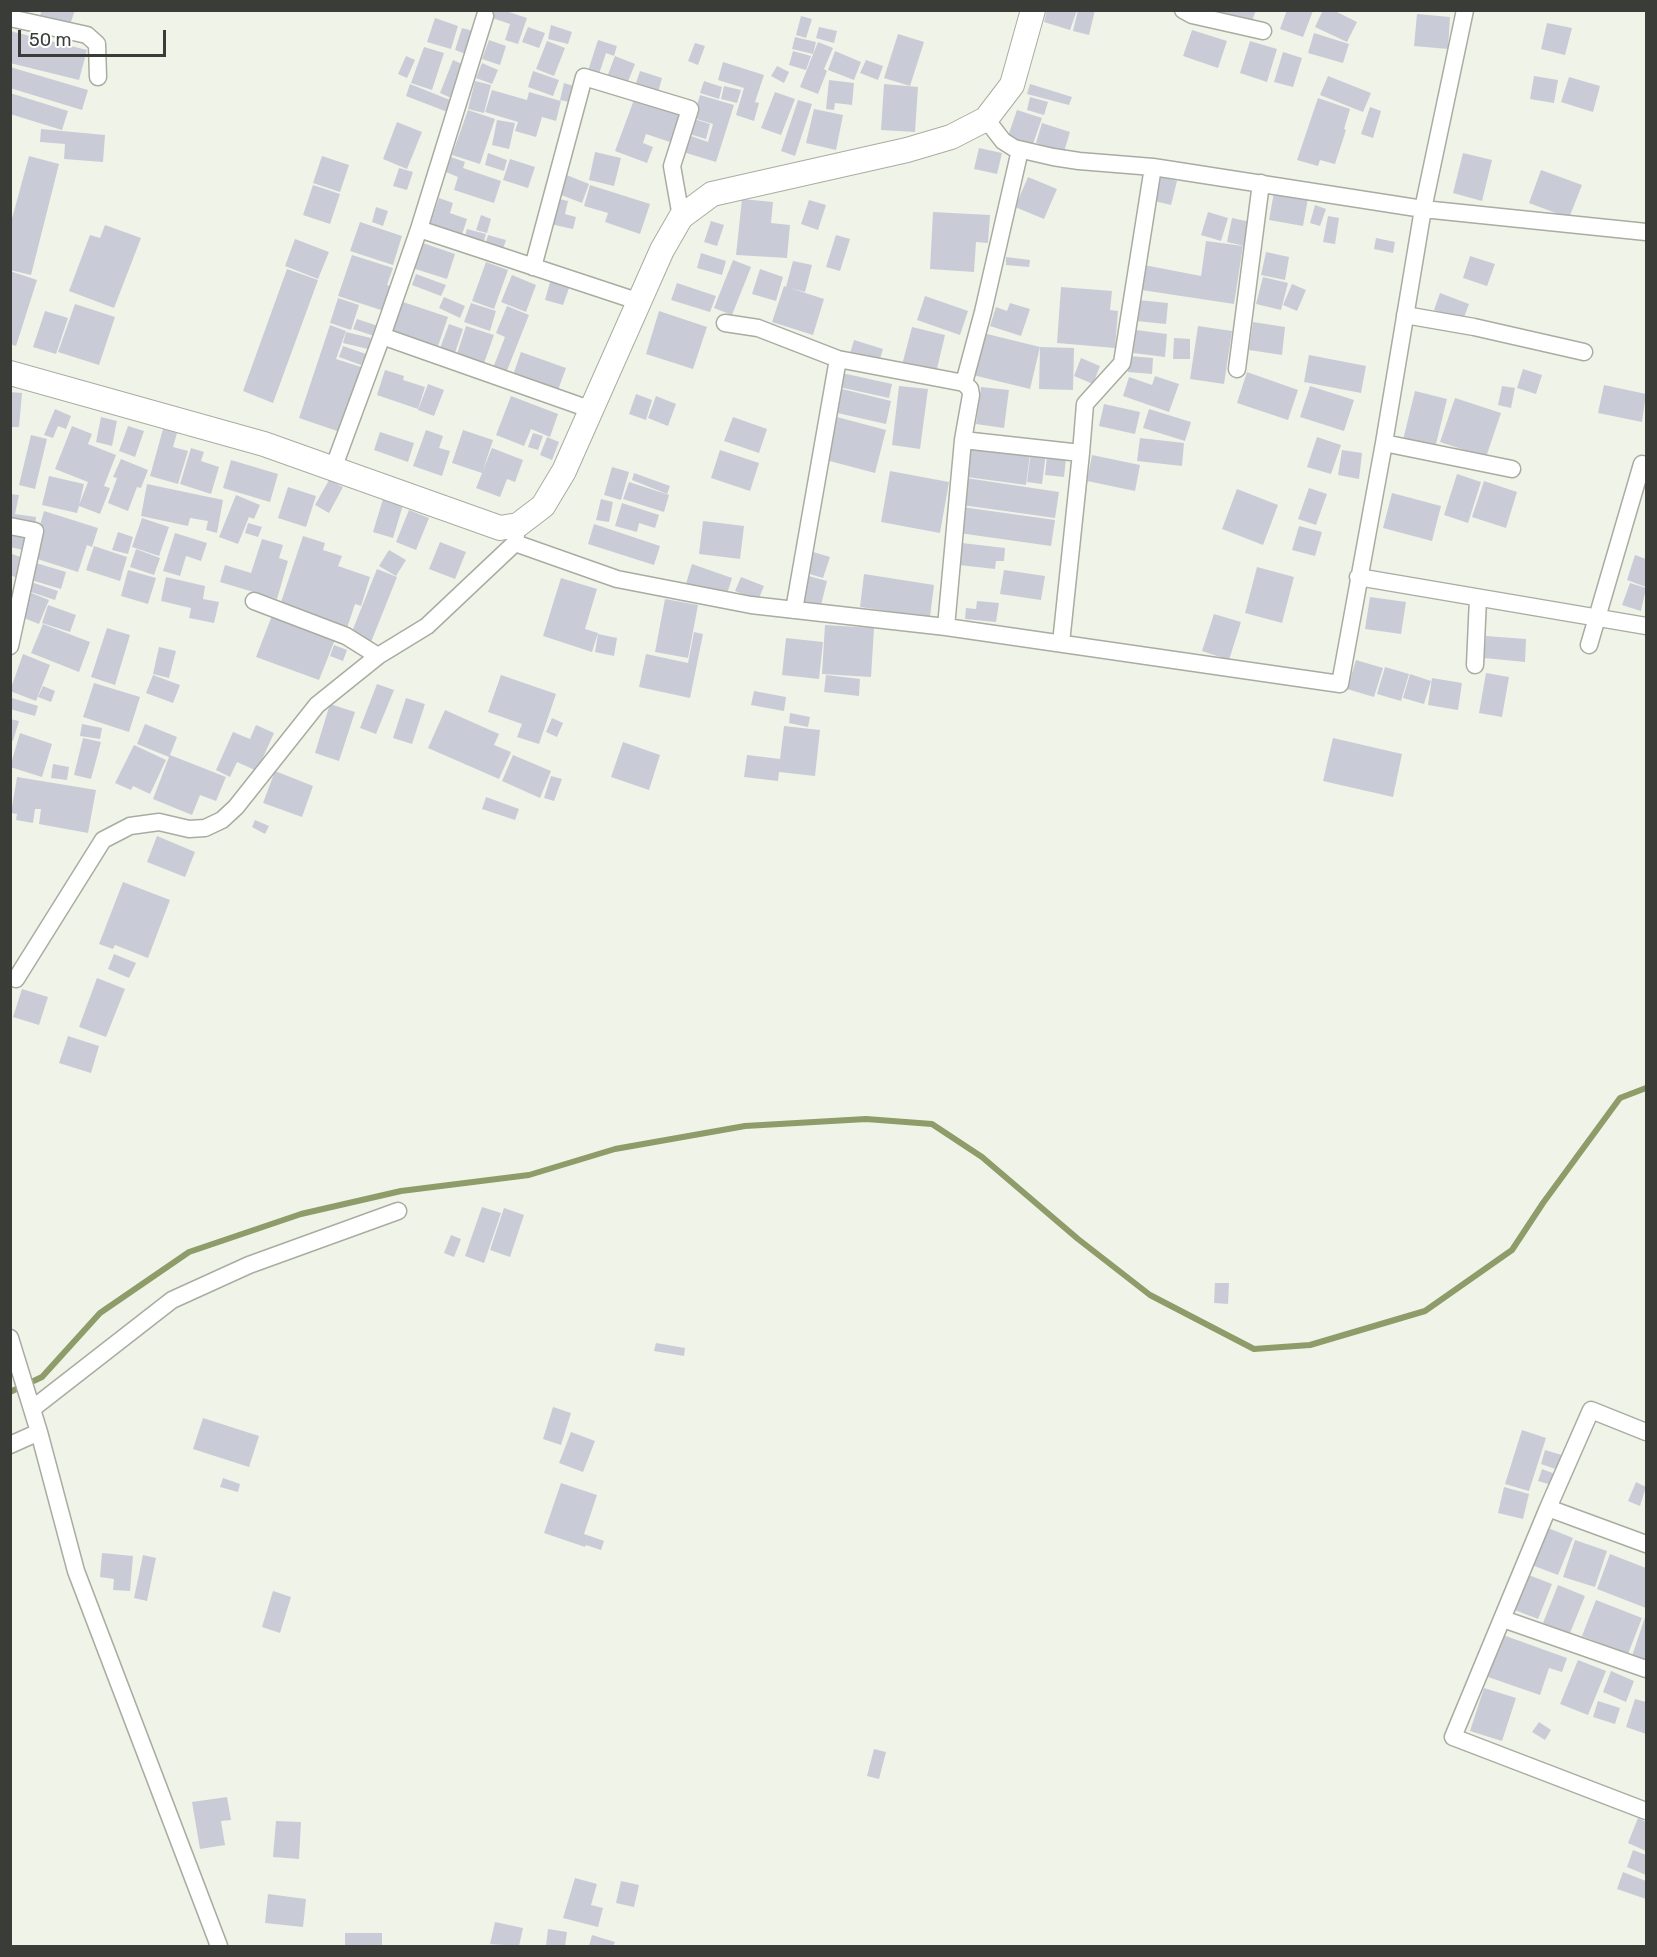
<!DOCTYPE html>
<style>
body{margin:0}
#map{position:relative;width:1657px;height:1957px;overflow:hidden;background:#f0f3e8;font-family:Rubik,sans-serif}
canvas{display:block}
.frame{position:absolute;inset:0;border:12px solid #3a3c37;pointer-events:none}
.scale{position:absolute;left:18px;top:30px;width:148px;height:27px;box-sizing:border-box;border:3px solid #3a3c37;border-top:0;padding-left:8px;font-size:18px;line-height:21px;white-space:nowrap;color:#3a3c37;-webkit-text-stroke:4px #fff;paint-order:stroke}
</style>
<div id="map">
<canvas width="1657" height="1957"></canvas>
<div class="frame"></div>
<div class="scale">50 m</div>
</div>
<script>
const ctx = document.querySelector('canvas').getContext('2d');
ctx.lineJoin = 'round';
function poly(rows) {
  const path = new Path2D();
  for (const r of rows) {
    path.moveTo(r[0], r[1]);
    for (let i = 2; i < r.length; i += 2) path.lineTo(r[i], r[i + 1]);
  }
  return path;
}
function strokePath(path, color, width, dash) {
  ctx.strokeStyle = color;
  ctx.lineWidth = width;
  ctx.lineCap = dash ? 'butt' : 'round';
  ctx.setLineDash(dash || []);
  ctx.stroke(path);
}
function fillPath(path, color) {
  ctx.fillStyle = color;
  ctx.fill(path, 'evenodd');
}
const stream = poly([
 [10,1392,42,1377,100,1313,189,1252,301,1214,401,1191,529,1175,615,1149,745,1126,866,1119,932,1124,982,1157,1078,1239,1150,1295,1254,1349,1310,1345,1425,1311,1512,1250,1543,1203,1620,1098,1646,1088]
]);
const building = poly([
 [42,10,75,10,69,28,39,18],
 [495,10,503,10,527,18,518,44,505,40,510,24,492,18],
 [1047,10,1077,10,1070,30,1044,22],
 [1078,10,1095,10,1089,35,1073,31],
 [1221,10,1256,10,1251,24,1220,13],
 [1287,10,1313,11,1303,37,1280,29],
 [1323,10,1333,10,1357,22,1347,42,1315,27],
 [1417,14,1450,17,1448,49,1414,46],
 [801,16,812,19,806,38,796,35],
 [435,18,458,26,451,49,427,42],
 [1547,23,1572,28,1565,55,1541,49],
 [551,25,572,32,568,44,548,39],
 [528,27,545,33,539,48,522,42],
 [819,27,837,31,834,43,816,38],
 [462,28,473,31,466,54,455,50],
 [1192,30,1227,41,1218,68,1183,56],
 [10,31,87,50,79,80,10,63],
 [1314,33,1349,44,1343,63,1308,53],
 [898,34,924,42,910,86,884,78],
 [795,37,816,42,813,54,792,49],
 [489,40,506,46,500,65,482,59],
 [598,40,617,46,614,56,606,53,597,80,586,77],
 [547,41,565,48,554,76,536,69],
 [1250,41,1277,49,1267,82,1240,73],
 [818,42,833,48,824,69,827,71,818,94,800,87],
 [695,43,705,46,698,65,688,61],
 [424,47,444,53,432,90,411,83],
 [793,51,811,56,806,70,789,65],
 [835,51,861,62,854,80,828,70],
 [1283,52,1302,58,1293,87,1274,82],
 [406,56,415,60,407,78,398,74],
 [615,56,635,64,627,84,607,77],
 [453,60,464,65,451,98,440,93],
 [866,60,883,66,878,80,860,73],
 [723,62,764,75,755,102,759,103,754,121,736,115,744,88,718,80],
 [482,63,498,70,492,84,476,78],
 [777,66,789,72,784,83,771,76],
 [10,67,88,90,82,110,10,88],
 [533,71,559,80,553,96,528,87],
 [640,71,662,78,657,96,634,89],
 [1328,76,1371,93,1363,112,1320,95],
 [1534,76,1558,80,1554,103,1530,99],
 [1569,77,1600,86,1593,112,1561,102],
 [829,80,854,83,852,105,835,103,834,110,826,109],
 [475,81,491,85,484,113,468,109],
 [704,81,722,87,719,99,700,93],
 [564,83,574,86,569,102,560,100],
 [410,84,455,102,450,113,406,96],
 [884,84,918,87,915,132,881,130],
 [1030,84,1072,97,1069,105,1027,94],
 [724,86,741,90,737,103,721,99],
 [492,90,527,100,529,92,561,101,556,121,542,117,536,137,515,131,518,122,485,112],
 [775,92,795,99,781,135,761,128],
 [10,93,68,111,62,130,10,114],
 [700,95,734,105,716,162,683,152,688,135,708,142,713,124,693,118],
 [635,97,683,114,673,143,646,134,643,143,653,147,647,163,615,151],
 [1030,97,1048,102,1044,115,1027,110],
 [1318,98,1350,109,1344,129,1346,130,1335,164,1320,160,1318,166,1297,160],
 [798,100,812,104,795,156,781,151],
 [1370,107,1381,111,1373,138,1361,134],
 [814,109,843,115,836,150,806,143],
 [468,110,495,119,480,164,452,155],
 [1017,110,1042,118,1032,147,1007,139],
 [691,118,710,124,706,139,686,133],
 [497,120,515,123,509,149,492,145],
 [397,122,422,132,407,169,383,159],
 [1042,123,1070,132,1064,152,1036,143],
 [41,129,105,135,103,162,64,159,65,144,40,142],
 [979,148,1002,153,997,174,974,169],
 [595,152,621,158,614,186,589,180],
 [488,153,507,160,504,171,485,165],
 [1463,153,1492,160,1482,201,1453,193],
 [29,156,59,164,31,275,10,270,10,226],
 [322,156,349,165,340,192,313,183],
 [451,157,465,162,463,168,501,181,494,203,454,190,458,177,446,172],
 [510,159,535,167,528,188,503,180],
 [399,168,413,172,407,190,393,186],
 [1541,170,1582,185,1569,218,1529,203],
 [564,174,589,184,582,203,556,193],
 [1159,176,1177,181,1171,205,1154,201],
 [1028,177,1057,189,1044,219,1015,207],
 [313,185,340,194,330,224,303,215],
 [590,185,650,204,640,234,605,222,608,213,584,206],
 [1274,192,1308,198,1303,226,1269,220],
 [439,198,453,203,450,213,467,219,460,241,428,230],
 [555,198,568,201,565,214,576,217,573,229,550,224],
 [742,199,773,202,771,223,790,225,787,258,736,255],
 [809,200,826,205,818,230,801,224],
 [1315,205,1326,209,1320,226,1310,223],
 [376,207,388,211,383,226,372,222],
 [933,212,990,215,988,243,976,242,974,272,930,269],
 [1208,212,1228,218,1221,241,1201,235],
 [481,215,491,219,487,233,476,230],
 [1328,216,1339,218,1335,244,1323,242],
 [1232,218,1255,223,1249,247,1227,242],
 [711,221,724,225,717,246,704,242],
 [360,222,402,236,393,265,350,251],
 [105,225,141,238,114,308,69,291,90,235,100,238],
 [467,229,486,234,482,248,463,243],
 [488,235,506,240,501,255,484,249],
 [836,235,850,239,840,271,826,267],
 [1376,238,1395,242,1393,253,1374,249],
 [295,239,329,252,318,279,285,266],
 [417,241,455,254,447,279,409,267],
 [1206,241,1243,246,1234,304,1135,289,1139,264,1201,276],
 [1266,252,1289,257,1285,280,1261,275],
 [701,253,726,261,722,275,697,268],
 [352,255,393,268,387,285,395,288,387,312,338,296],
 [1470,256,1495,264,1487,286,1463,278],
 [1006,257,1030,260,1029,267,1006,265],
 [733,260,751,267,732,315,714,308],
 [793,261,812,265,805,292,790,288,824,299,813,335,772,322,784,286,786,287],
 [486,262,508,270,494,309,472,301],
 [287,269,318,280,273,403,243,391],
 [760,269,783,277,776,301,752,294],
 [10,271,37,280,16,346,10,344],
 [416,274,446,285,441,296,412,285],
 [512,275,536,285,526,312,501,302],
 [1263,277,1288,283,1281,310,1256,304],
 [550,282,569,288,563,305,545,300],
 [677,283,716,296,710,312,671,300],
 [1292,284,1306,290,1297,311,1283,305],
 [1061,287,1112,291,1110,310,1118,311,1115,348,1057,343],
 [1440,293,1469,304,1463,320,1434,310],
 [925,296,968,311,960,335,917,320],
 [444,297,465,306,460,318,439,308],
 [338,298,359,305,351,330,330,323],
 [1138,300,1168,303,1166,324,1136,321],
 [403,302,448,317,437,349,392,334],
 [471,303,496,311,490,331,464,322],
 [1010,303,1030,309,1021,336,990,326,996,307,1007,311],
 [75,304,115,317,99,365,58,352],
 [507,306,529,315,506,373,493,368,505,337,496,333],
 [45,311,68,318,56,354,33,347],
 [659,311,707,327,693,369,646,354],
 [357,319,378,326,374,336,353,329],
 [1253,322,1285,327,1282,355,1249,350],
 [449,324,463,329,454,356,439,351],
 [330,325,346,331,336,359,361,367,340,432,299,418],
 [466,326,494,335,483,366,456,357],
 [1198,326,1232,331,1224,384,1190,379],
 [912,327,945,335,936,373,902,365],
 [1136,330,1167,334,1165,357,1133,353],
 [346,332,371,338,368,349,343,343],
 [983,333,1040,347,1030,389,973,375],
 [1174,338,1190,339,1190,359,1173,359],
 [854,340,883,349,878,365,849,357],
 [343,346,366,354,361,365,339,357],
 [1040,347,1074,348,1073,390,1039,389],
 [521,352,566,368,558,390,513,375],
 [1309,355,1366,366,1361,393,1304,382],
 [1129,356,1153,358,1152,374,1128,372],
 [1081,358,1100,366,1093,384,1074,376],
 [1523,369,1542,375,1536,394,1517,388],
 [385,370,404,376,403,380,425,387,418,409,377,395],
 [1247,372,1298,390,1288,420,1237,403],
 [842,373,892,384,889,398,839,387],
 [1155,376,1179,384,1169,412,1123,396,1129,377,1152,385],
 [428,384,444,390,434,416,418,410],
 [1604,385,1646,394,1642,422,1598,413],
 [899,386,928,389,920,449,892,445],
 [1310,386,1354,400,1344,431,1300,417],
 [1502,386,1515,388,1511,408,1498,405],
 [981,387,1009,390,1004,428,976,424],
 [838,388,891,401,886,424,833,412],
 [1415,391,1447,399,1435,448,1403,440],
 [10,392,22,393,19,427,10,427],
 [636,394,652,400,646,420,629,414],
 [511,396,558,414,550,437,531,429,524,446,496,435],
 [656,396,676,404,668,426,648,418],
 [1455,398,1501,413,1486,457,1440,442],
 [1104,404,1140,412,1135,434,1099,426],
 [55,409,71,416,66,429,58,426,53,438,44,435],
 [1149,409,1191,422,1185,441,1143,428],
 [833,416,886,430,875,473,822,459],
 [101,417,117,421,112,446,96,442],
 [733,417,767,429,759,453,724,441],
 [72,426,92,434,88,444,116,455,104,486,110,488,100,514,79,506,77,513,42,505,49,476,84,484,79,505,88,482,55,469],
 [128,426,144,431,135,457,119,451],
 [163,429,177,433,173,447,188,451,178,484,150,476],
 [426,430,443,436,439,448,450,451,442,476,413,466],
 [463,430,493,440,483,470,492,448,523,460,515,482,507,479,500,497,476,488,482,473,452,463],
 [380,432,414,443,408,462,374,450],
 [533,433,543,436,538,450,528,447],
 [31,435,47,439,35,489,19,485],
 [547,437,559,442,552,460,540,455],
 [1317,437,1341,445,1331,474,1307,467],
 [1140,438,1184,443,1182,466,1137,461],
 [971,446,1030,454,1026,485,967,477],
 [191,448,204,452,201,461,219,467,211,494,180,484],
 [720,450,759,463,750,491,711,478],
 [1342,450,1362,453,1359,479,1338,475],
 [1031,451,1046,453,1042,484,1027,482],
 [1092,455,1140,465,1135,491,1087,481],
 [1047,456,1066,458,1064,477,1045,475],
 [121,459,148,470,141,488,137,487,128,511,108,503,117,478,113,477],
 [231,460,278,474,270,502,223,488],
 [612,467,629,472,621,500,604,495],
 [890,471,949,482,940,533,881,522],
 [634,473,670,486,667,494,632,480],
 [1457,474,1481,482,1468,523,1444,515],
 [966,478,1059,492,1055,518,962,505],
 [329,480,343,487,329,513,315,505],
 [1484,481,1517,492,1506,528,1472,517],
 [629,482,669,495,664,512,623,499],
 [147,484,223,500,217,533,206,530,208,521,190,518,188,526,141,516],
 [288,487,316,496,306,527,278,518],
 [1309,488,1327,494,1316,525,1298,519],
 [1237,489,1278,505,1263,545,1222,529],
 [1392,493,1441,506,1432,541,1383,528],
 [10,494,19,495,15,514,36,517,35,527,10,520],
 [236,495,260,505,254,519,249,517,238,544,219,537],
 [383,499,403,505,393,538,373,532],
 [601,499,613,502,609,522,596,520],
 [622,503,659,515,655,528,639,523,637,532,615,526],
 [962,507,1055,520,1051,546,959,533],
 [409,510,429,518,416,550,396,542],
 [44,511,98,528,92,547,87,545,78,572,31,557],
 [142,518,169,527,159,556,132,547],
 [703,521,744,526,740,559,699,554],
 [248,523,262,527,258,537,245,533],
 [594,524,660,546,654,565,588,544],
 [1299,526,1322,532,1315,556,1292,550],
 [118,532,133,537,128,554,112,550],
 [10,533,30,537,27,551,10,547],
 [175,533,207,543,201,561,186,556,180,576,163,571],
 [303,536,325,543,323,550,342,556,338,566,370,577,361,606,355,604,347,628,280,605],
 [262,539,283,545,279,558,288,561,277,599,220,582,225,565,251,573],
 [440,542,466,552,455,579,429,569],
 [962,543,1005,548,1004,561,996,561,995,569,959,565],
 [94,546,127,557,120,581,86,570],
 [136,549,160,558,154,575,130,567],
 [389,550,406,560,396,576,379,566],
 [810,551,830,557,823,578,803,572],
 [10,553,25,559,17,578,10,575],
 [1635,555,1646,559,1646,587,1627,580],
 [36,563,66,572,61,589,31,580],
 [692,564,732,578,725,600,685,587],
 [1257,567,1294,577,1282,623,1245,613],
 [377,569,397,577,371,642,351,634],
 [128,570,156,578,148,604,121,596],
 [1004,570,1045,576,1041,600,1000,594],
 [864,574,934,585,930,617,860,607],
 [805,575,827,581,820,609,797,602],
 [166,577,205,586,203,599,219,602,214,623,189,618,191,608,161,601],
 [741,577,764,586,757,603,744,598,745,595,735,591],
 [561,578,597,589,585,629,598,633,592,652,543,636],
 [31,582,58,591,55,600,28,591],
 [1630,583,1646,588,1641,611,1622,605],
 [29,592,49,600,39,624,19,616],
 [1370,597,1406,602,1401,634,1365,629],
 [665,599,698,605,688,658,655,652],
 [977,601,999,603,996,622,965,619,966,608,976,609],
 [48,605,76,615,70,632,42,623],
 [273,613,336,637,319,680,256,657],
 [1214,614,1241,622,1229,660,1202,651],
 [43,624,90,642,79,672,31,653],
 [825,625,874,628,871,677,822,674],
 [107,628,130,635,115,685,91,677],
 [694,632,703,634,690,698,639,687,646,654,688,663],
 [598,634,617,638,614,656,595,652],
 [1486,636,1526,639,1525,662,1484,658],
 [786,638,823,642,819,679,782,675],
 [334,645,347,650,343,661,330,656],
 [159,647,176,651,169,678,153,674],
 [23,654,50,665,36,701,10,691],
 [1356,660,1383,668,1374,697,1347,689],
 [1385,667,1409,674,1401,701,1377,694],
 [1486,673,1509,677,1502,717,1479,713],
 [1410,674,1431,681,1424,704,1403,698],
 [153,675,180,685,173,703,146,693],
 [501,675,556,694,539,744,517,737,522,724,488,712],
 [826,675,860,679,859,696,824,692],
 [1432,678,1462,683,1458,710,1428,705],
 [94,683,140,697,129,732,83,717],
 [377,684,394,690,376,734,360,728],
 [43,686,55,691,51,702,38,697],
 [754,691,786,697,784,711,751,705],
 [12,698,38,706,35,716,10,709],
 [406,698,425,704,412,744,393,738],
 [330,704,355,712,339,761,315,753],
 [445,710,499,734,494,745,511,752,499,779,428,748],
 [790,713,810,717,808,727,789,723],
 [552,718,563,723,557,737,546,732],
 [10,719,19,721,13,741,10,740],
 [82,724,102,728,100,739,80,736],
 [145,724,177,737,170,755,226,777,216,801,200,795,192,815,153,799,169,757,137,744],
 [256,725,274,733,257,771,237,762,230,777,216,770,233,732,250,739],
 [784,726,820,730,815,776,779,772,778,781,744,777,747,755,780,759],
 [20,733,52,744,42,777,10,767],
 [83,738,101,742,91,779,74,775],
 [1333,738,1402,754,1393,797,1323,781],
 [623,742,660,755,649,790,611,777],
 [134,745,166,760,150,794,133,786,131,790,115,783],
 [513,755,551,771,540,798,502,781],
 [53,764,69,767,67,780,51,778],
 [275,771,313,786,302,817,263,803],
 [551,776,562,779,554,801,544,798],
 [17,777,96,790,88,833,39,824,41,809,35,809,33,823,16,820,17,814,11,813],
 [486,797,519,809,515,820,482,809],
 [255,820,269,826,265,834,252,827],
 [157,836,195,852,185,877,147,862],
 [123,882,170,900,148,958,115,945,113,949,99,944],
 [114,954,136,963,129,978,108,969],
 [97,978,125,989,106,1037,79,1027],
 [22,989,48,997,39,1025,13,1017],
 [68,1036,99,1046,91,1073,59,1063],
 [482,1207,501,1213,484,1263,465,1256],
 [504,1208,524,1215,510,1257,490,1250],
 [451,1235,461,1239,454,1257,444,1253],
 [1215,1283,1229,1283,1228,1304,1214,1303],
 [656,1343,685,1348,684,1356,654,1351],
 [553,1407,571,1413,561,1445,543,1439],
 [203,1418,259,1436,249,1467,193,1449],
 [1522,1430,1546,1438,1529,1491,1505,1484],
 [571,1432,595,1441,583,1472,559,1463],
 [1545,1450,1565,1456,1561,1471,1541,1464],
 [1542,1469,1555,1474,1552,1485,1538,1481],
 [223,1478,240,1484,238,1492,220,1487],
 [1636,1482,1646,1487,1640,1506,1628,1501],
 [561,1483,597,1495,584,1534,604,1541,601,1550,586,1545,585,1547,544,1533],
 [1504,1487,1529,1494,1523,1519,1498,1513],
 [1543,1526,1573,1538,1558,1575,1529,1564],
 [1575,1540,1607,1551,1595,1587,1563,1577],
 [102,1553,133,1556,130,1591,113,1590,114,1579,100,1577],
 [1610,1554,1646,1568,1646,1608,1597,1589],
 [143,1555,156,1558,147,1601,134,1598],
 [1526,1574,1552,1584,1538,1619,1512,1609],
 [1558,1585,1585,1596,1570,1633,1543,1623],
 [273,1591,291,1597,280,1633,262,1627],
 [1596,1600,1642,1618,1628,1654,1582,1636],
 [1646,1614,1646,1661,1632,1656],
 [1503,1635,1567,1658,1562,1672,1549,1668,1540,1695,1488,1677],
 [1578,1660,1606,1671,1588,1715,1560,1704],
 [1611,1671,1634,1681,1626,1702,1603,1692],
 [1484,1688,1516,1698,1502,1741,1470,1731],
 [1635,1699,1646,1702,1646,1734,1626,1727],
 [1598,1701,1620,1708,1615,1724,1593,1717],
 [1539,1722,1551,1730,1545,1740,1532,1732],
 [874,1749,886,1752,879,1779,867,1776],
 [227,1797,231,1820,221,1821,225,1845,200,1849,192,1802],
 [1638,1818,1646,1822,1646,1851,1628,1843],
 [276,1821,301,1822,299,1859,273,1857],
 [1633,1850,1646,1855,1646,1875,1627,1867],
 [1623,1872,1646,1881,1646,1899,1617,1889],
 [575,1878,597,1884,591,1905,603,1908,598,1927,563,1918],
 [621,1881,639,1885,634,1907,616,1903],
 [268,1894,306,1899,303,1927,265,1923],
 [495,1922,523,1928,519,1946,490,1944],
 [548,1929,567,1932,565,1946,546,1946],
 [345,1933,382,1933,382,1946,345,1946],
 [592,1935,615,1942,613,1946,589,1946]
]);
const street = poly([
 [1183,10,1192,15,1263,31],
 [10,18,87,35,97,44,98,77],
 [986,119,1003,141,1014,148,1053,157,1079,161,1153,167,1423,209,1646,232],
 [419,229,640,302],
 [533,267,584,77,690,109,672,166,681,217],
 [1405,315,1474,327,1584,352],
 [725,323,758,328,838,359,964,383,970,389,971,395,963,440,1081,453,1085,404,1122,363,1153,167],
 [382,336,592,410],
 [1237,369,1261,183],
 [964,383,983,312,1020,150],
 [1384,443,1512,469],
 [333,469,382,336,419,229,485,16],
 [10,526,35,531,10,646],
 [515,543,617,579,751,605,946,627,1340,684,1384,443,1423,209,1465,10],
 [1358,577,1646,626],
 [254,601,346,636,378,656],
 [794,610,838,359],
 [946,627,963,440],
 [1061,643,1081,453],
 [1589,645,1642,464],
 [1475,665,1478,598],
 [16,979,103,840,130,826,159,822,189,829,205,828,222,820,236,807,317,705,378,656,427,626,515,543,516,535],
 [10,1338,39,1432,76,1571,219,1946],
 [32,1409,172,1300,249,1265,398,1211],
 [10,1445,39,1432],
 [1548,1508,1591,1410,1646,1432],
 [1646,1544,1548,1508,1453,1737,1646,1811],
 [1503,1619,1646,1669]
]);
const secondary = poly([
 [10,373,264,444,500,528,518,525,543,506,564,471,662,250,681,217,712,194,907,150,951,137,986,119,1012,85,1033,10]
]);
strokePath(stream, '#8d9c68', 6);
fillPath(building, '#c9ccd7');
strokePath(street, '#a9aca1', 19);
strokePath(secondary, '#a9aca1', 26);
strokePath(street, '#fff', 16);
strokePath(secondary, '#fff', 24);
</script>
